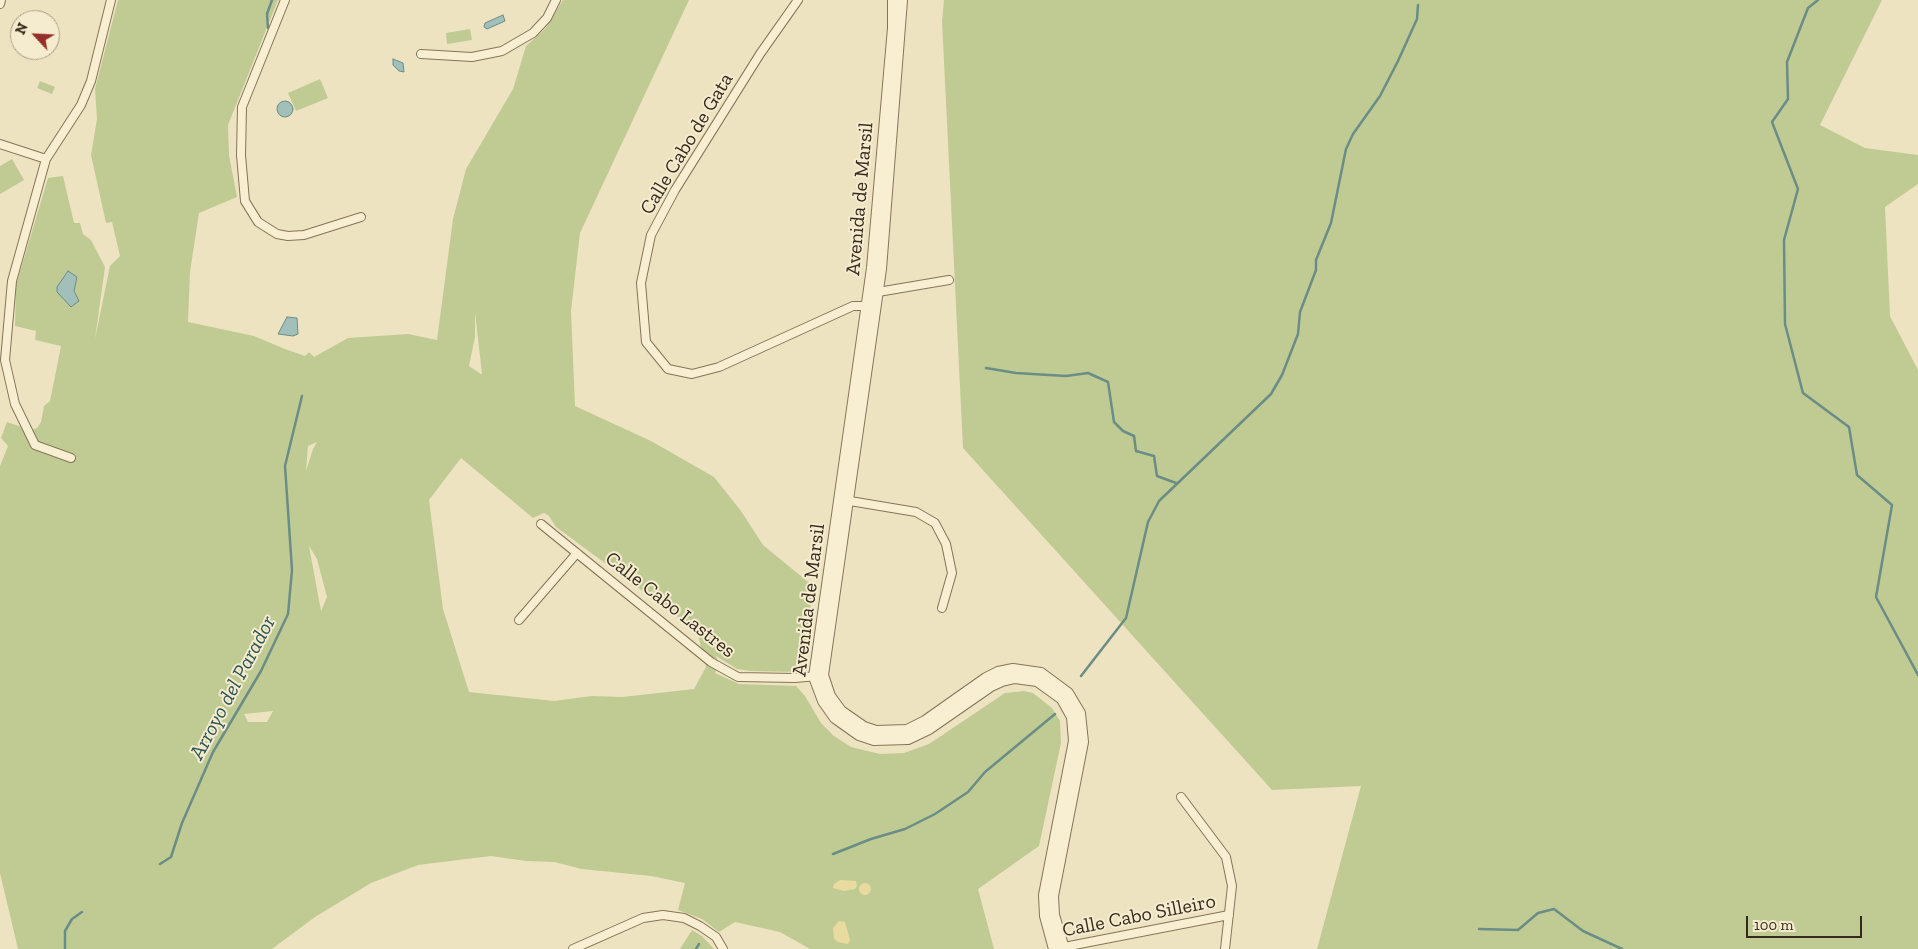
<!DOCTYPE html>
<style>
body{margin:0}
#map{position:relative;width:1918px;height:949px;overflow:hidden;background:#ede3c0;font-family:"Zilla Slab",serif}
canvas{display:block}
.north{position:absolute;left:10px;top:10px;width:50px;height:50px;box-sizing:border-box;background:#f5eccf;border:1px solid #a89e88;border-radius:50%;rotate:295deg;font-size:14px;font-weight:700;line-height:20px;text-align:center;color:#352a1d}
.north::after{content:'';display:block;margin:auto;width:18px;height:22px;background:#943029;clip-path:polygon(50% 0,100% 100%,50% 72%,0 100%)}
.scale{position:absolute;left:1746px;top:916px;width:116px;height:22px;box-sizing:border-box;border:2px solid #352a1d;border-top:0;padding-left:6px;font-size:15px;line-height:18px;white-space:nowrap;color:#352a1d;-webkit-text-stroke:4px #f5eccf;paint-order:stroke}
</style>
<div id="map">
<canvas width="1918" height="949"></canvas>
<div class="north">N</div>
<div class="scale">100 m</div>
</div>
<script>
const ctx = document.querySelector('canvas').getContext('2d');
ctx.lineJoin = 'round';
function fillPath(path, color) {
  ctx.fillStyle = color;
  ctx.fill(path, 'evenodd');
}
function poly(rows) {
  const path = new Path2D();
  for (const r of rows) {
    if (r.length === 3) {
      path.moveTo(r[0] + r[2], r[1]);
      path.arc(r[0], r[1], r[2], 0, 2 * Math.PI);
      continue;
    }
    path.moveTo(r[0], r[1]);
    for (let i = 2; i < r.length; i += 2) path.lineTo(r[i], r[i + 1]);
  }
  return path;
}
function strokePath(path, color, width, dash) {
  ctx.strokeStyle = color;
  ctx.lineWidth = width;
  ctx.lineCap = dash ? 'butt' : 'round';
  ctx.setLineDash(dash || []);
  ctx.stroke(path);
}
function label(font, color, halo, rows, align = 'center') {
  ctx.font = font + ' "Zilla Slab",serif';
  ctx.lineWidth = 4;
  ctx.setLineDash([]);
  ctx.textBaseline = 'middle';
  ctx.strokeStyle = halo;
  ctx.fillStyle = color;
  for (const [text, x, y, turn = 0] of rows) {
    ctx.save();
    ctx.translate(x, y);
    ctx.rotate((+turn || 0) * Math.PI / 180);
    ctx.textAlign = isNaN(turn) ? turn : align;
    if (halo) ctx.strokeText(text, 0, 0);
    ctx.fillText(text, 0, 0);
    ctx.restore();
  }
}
const green = poly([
 [118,0,278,0,228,125,229,155,237,197,199,213,190,272,188,322,254,336,285,349,305,356,309,352,314,357,348,338,408,334,437,340,453,219,466,169,513,89,526,46,545,29,563,0,689,0,580,233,571,311,575,406,651,441,714,477,741,511,763,545,813,586,803,666,796,672,750,671,737,669,716,656,719,665,715,673,739,684,796,686,805,696,821,723,834,736,851,747,880,754,904,753,929,744,1005,693,1024,691,1033,693,1052,708,1060,721,1061,743,1039,846,978,889,994,949,810,949,780,932,735,922,719,932,702,919,678,910,685,883,651,876,582,869,554,862,526,861,491,856,418,865,371,883,315,917,272,949,18,949,0,873,0,466,8,446,1,438,7,422,31,430,37,428,41,422,44,406,50,401,61,346,35,340,36,331,15,326,16,285,48,178,63,176,74,223,80,223,83,234,91,240,105,267,95,339,110,266,120,256,112,222,106,223,91,155,97,119,95,89],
 [475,312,482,374,481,374,469,366,475,337],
 [317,442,313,449,306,471,308,446],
 [461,458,533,518,544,513,549,516,556,527,697,631,706,667,694,689,622,697,592,696,554,701,469,692,443,609,429,500],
 [309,546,317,559,327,597,321,611],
 [273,711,267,722,248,722,244,714],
 [944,0,1882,0,1820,125,1865,148,1918,155,1918,184,1885,207,1890,316,1918,370,1918,949,1317,949,1361,786,1272,790,963,448,942,21],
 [470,29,472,40,447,44,446,33],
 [320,79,328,98,296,111,288,93],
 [40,81,55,87,52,94,37,88],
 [12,159,24,180,0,194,0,166],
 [692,930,702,936,714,949,680,949]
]);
const sand = poly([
 [840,880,856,881,857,886,855,889,844,891,833,888,834,884],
 [865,889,6],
 [839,921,845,922,850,940,848,944,838,942,834,939,833,928]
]);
const water = poly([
 [503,15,505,21,487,29,484,27,485,23,503,15],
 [393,59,403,63,404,72,399,71,393,65,393,59],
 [285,109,8],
 [68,271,77,277,74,291,79,301,71,307,57,292,57,287,68,271],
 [287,317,297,318,298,334,293,336,278,334,287,317]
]);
const stream = poly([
 [1818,0,1808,8,1787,62,1788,99,1772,122,1798,189,1784,240,1785,324,1803,393,1849,427,1857,475,1892,505,1876,597,1918,675],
 [268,28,267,14,272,0],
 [986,368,1016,373,1066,376,1088,373,1108,382,1114,422,1123,431,1134,436,1136,451,1154,456,1157,476,1176,483],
 [1081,676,1126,618,1148,522,1159,501,1271,394,1282,375,1298,334,1300,312,1316,270,1316,260,1331,223,1346,149,1353,134,1380,96,1398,61,1417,19,1418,5],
 [833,854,871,839,905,829,935,814,968,792,985,772,1055,714],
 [160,864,171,857,182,823,213,752,261,671,288,614,292,570,285,466,302,396],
 [1479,929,1518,930,1538,913,1554,909,1583,931,1622,949],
 [65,949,65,931,72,919,82,912],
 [696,949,699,944]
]);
const minor = poly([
 [285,0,242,107,241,155,245,201,258,222,277,234,288,236,304,235,361,217],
 [798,0,760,54,675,190,651,235,641,283,646,342,668,369,692,374,719,367,853,306,866,306],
 [0,4,1,0],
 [421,54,472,57,502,51,533,33,547,18,556,0],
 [0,144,46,159],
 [878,292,949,280],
 [71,458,35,445,15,404,5,360,12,281,46,159,81,105,91,81,111,0],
 [844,500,916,512,935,523,946,544,952,573,942,608],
 [541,524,711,662,738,677,795,678,818,676],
 [519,620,577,553],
 [1181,797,1226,857,1232,886,1225,949],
 [1059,948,1229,915],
 [573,949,643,918,663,915,684,918,700,926,716,937,723,949]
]);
const tertiary = poly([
 [893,0,893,28,872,268,814,677,823,701,835,718,859,735,874,740,908,739,929,729,991,686,1002,681,1015,678,1037,681,1062,699,1072,717,1074,741,1044,895,1045,916,1054,949],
 [902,0,881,269,823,675,830,696,841,711,864,727,876,731,907,730,925,721,986,678,998,672,1013,669,1041,673,1068,693,1080,713,1083,742,1053,896,1054,915,1064,949]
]);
const streetNames = [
 ["Calle Cabo de Gata",687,144,-59],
 ["Avenida de Marsil",860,199,-85],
 ["Avenida de Marsil",809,600,-83],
 ["Calle Cabo Lastres",670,605,38],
 ["Calle Cabo Silleiro",1139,916,-11]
];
const waterNames = [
 ["Arroyo del Parador",233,688,-62]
];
fillPath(green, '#c0cb94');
fillPath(sand, '#e9da9d');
fillPath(water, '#a3bfb9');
strokePath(water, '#6a8d86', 1);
strokePath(stream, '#6a8d86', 2.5);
strokePath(minor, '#867458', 10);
strokePath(tertiary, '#867458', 12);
strokePath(minor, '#f8efd3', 8);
strokePath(tertiary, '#f8efd3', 10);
label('20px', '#352a1d', '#f5eccf', streetNames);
label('italic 21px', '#2c5555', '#f5eccf', waterNames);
</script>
